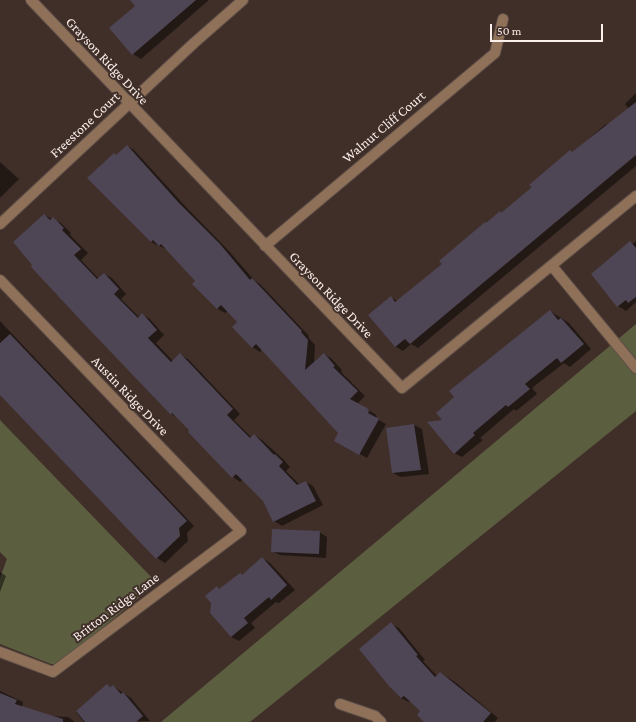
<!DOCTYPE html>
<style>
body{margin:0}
#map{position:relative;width:636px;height:722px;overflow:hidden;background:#402f29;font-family:"Crimson Pro",serif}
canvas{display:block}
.scale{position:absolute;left:490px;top:24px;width:113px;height:18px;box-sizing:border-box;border:2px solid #fbefeb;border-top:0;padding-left:5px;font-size:12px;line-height:14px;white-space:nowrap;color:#fbefeb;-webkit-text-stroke:3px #402f29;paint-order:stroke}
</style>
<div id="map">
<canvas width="636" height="722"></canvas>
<div class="scale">50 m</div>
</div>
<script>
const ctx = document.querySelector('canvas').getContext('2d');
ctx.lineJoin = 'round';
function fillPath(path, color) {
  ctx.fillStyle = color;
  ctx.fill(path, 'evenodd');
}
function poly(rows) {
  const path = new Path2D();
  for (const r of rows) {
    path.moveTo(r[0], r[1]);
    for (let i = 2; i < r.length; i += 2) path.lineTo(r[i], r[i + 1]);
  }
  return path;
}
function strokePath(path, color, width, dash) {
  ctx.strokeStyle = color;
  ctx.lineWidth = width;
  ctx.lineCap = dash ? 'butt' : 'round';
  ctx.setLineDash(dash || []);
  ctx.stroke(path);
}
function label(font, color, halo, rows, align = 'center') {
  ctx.font = font + ' "Crimson Pro",serif';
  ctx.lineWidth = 4;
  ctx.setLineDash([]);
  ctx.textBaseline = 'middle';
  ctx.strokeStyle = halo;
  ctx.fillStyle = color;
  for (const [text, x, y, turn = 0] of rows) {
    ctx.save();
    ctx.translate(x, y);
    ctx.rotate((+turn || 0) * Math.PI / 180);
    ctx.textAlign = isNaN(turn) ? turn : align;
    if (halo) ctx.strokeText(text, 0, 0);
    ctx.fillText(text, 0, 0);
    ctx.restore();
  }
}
const green = poly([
 [636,324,636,411,250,722,161,722],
 [0,420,157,583,58,664,51,664,0,644,0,578,7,559,0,552]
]);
const shadow = poly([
 [132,0,209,0,141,59,133,54,110,28,137,6],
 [636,93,636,166,418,348,411,344,403,351,395,346,391,297,397,301,443,264,486,224,502,214,606,124,608,126,629,109,625,104],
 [127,146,134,150,187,208,228,250,254,280,260,284,309,336,308,337,315,345,314,364,324,354,332,359,342,370,341,372,365,396,357,404,375,414,377,416,375,418,386,424,367,458,335,440,340,433,263,349,260,352,252,347,239,322,228,311,225,313,218,309,193,284,197,281,168,250,151,242,116,155],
 [0,162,19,179,0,198],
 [44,215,61,223,71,233,70,235,88,253,81,260,99,279,104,274,112,278,126,294,121,299,139,317,142,315,150,319,164,335,156,343,173,361,180,355,188,359,240,414,234,420,252,438,254,435,262,440,283,459,290,467,286,471,300,485,306,482,313,486,323,505,282,526,274,521,264,501,243,479,240,482,233,477,190,430,178,418,171,414],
 [636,241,636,302,626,311,618,306,630,242,633,244],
 [550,311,569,323,591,349,570,367,564,363,532,388,537,394,516,411,514,409,480,438,483,440,462,457,454,453,444,421],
 [0,321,194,526,187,533,188,541,165,563,157,558,0,392],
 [414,425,422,429,429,474,401,477,393,473,387,429],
 [319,532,327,537,326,558,280,555,272,551],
 [262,558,270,563,295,590,279,603,276,602,251,623,255,628,239,641,231,637,217,588,221,590,243,576],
 [0,572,6,576,0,592],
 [391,624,399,628,425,660,423,661,437,676,440,673,455,682,498,718,495,722,428,722,421,711,410,701,409,702,401,698],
 [107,685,112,687,113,686,131,698,150,721,84,722,76,712],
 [0,691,23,702,22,708,48,716,68,717,75,722,0,722]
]);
const building = poly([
 [130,0,196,0,132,55,109,28,135,6],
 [636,102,636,155,410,344,405,339,395,347,368,315,391,296,395,302,442,264,439,261,485,222,486,223,500,211,501,213,532,187,529,185,570,150,572,152],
 [127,145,179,203,220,244,250,280,252,278,302,331,301,332,308,340,305,370,324,353,335,366,333,367,358,391,350,399,367,408,369,411,368,413,379,419,359,455,334,441,338,433,256,344,252,348,232,327,237,322,221,305,217,309,192,284,195,281,161,244,159,246,153,240,151,242,87,178,114,153,116,155],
 [44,214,50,220,53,217,64,228,62,230,81,249,74,255,97,279,104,273,119,289,114,294,138,318,142,313,157,330,148,338,171,362,180,353,233,409,227,415,250,438,254,434,274,455,275,454,283,462,279,466,297,485,306,481,316,501,273,522,263,501,236,474,232,478,188,432,189,430,172,413,171,415,87,327,31,267,32,265,13,242],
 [630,241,636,248,636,297,628,303,626,300,617,307,591,274],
 [550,310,558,320,561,318,584,344,561,363,557,358,525,384,530,389,508,407,506,405,473,433,475,435,454,454,427,422,442,420,436,413,454,397,449,391],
 [10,334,187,521,179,528,180,536,156,559,0,395,0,343],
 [414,424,421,470,392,473,386,428],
 [272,529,320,531,319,554,271,552],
 [262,557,287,585,271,600,269,597,244,618,248,623,231,637,210,613,211,603,205,596,217,586,219,589,240,573,242,575],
 [391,622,418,655,416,656,435,677,440,672,491,713,483,722,424,722,417,715,420,711,404,696,401,698,389,686,359,649],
 [107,684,110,687,113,685,121,694,123,692,143,716,136,722,85,722,76,711],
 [0,693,17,700,15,704,63,719,63,722,0,722]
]);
const minor = poly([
 [31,0,402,388,636,196],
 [0,224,194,43,243,0],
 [265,246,495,53,503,19],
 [552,266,636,368],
 [0,280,241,531,53,672,0,652],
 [340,704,375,716,381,722]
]);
const streetNames = [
 ["Grayson Ridge Drive",107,61,47],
 ["Freestone Court",85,125,-43],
 ["Walnut Cliff Court",384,127,-40],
 ["Grayson Ridge Drive",331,295,46],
 ["Austin Ridge Drive",130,396,46],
 ["Britton Ridge Lane",116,607,-37]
];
fillPath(green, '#5c5e40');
fillPath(shadow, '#0007');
fillPath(building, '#4e4555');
strokePath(minor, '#5e4e48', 12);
strokePath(minor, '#8e7158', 10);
label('14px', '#fbefeb', '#402f29', streetNames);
</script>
